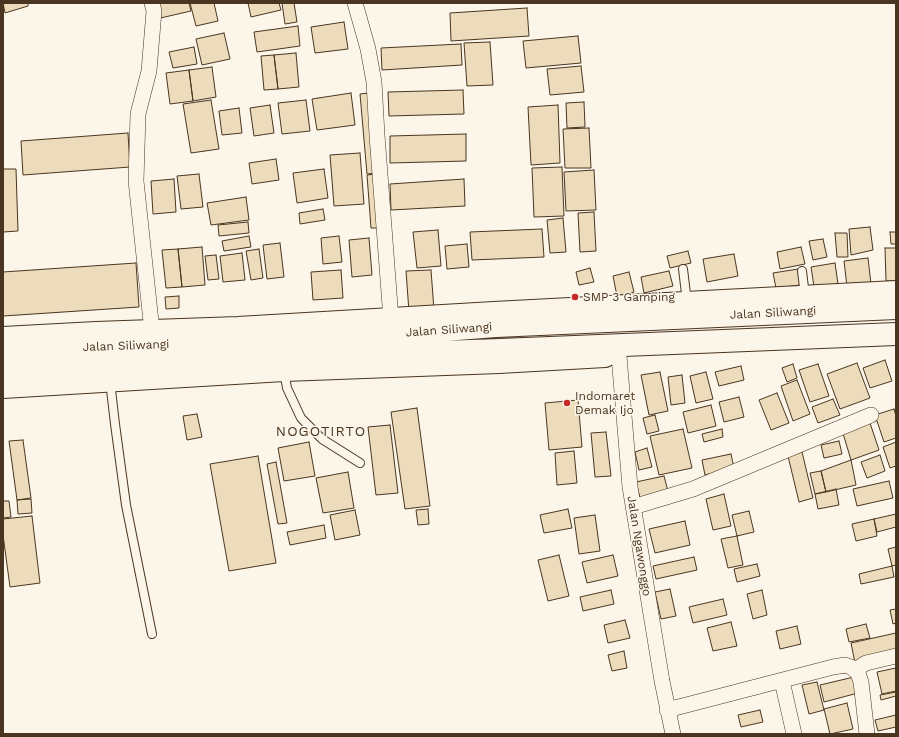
<!DOCTYPE html>
<style>
body{margin:0}
#map{position:relative;width:899px;height:737px;overflow:hidden;background:#fbf6e9;font-family:"Work Sans",sans-serif}
canvas{display:block}
.frame{position:absolute;inset:0;border:4px solid #4a3520;pointer-events:none}
</style>
<div id="map">
<canvas width="899" height="737"></canvas>
<div class="frame"></div>
</div>
<script>
const ctx = document.querySelector('canvas').getContext('2d');
ctx.lineJoin = 'round';
function fillPath(path, color) {
  ctx.fillStyle = color;
  ctx.fill(path, 'evenodd');
}
function poly(rows) {
  const path = new Path2D();
  for (const r of rows) {
    path.moveTo(r[0], r[1]);
    for (let i = 2; i < r.length; i += 2) path.lineTo(r[i], r[i + 1]);
  }
  return path;
}
function strokePath(path, color, width, dash) {
  ctx.strokeStyle = color;
  ctx.lineWidth = width;
  ctx.lineCap = dash ? 'butt' : 'round';
  ctx.setLineDash(dash || []);
  ctx.stroke(path);
}
function label(font, color, halo, rows, align = 'center') {
  ctx.font = font + ' "Work Sans",sans-serif';
  ctx.lineWidth = 3;
  ctx.setLineDash([]);
  ctx.textBaseline = 'middle';
  ctx.strokeStyle = halo;
  ctx.fillStyle = color;
  for (const [text, x, y, turn = 0] of rows) {
    ctx.save();
    ctx.translate(x, y);
    ctx.rotate((+turn || 0) * Math.PI / 180);
    ctx.textAlign = isNaN(turn) ? turn : align;
    if (halo) ctx.strokeText(text, 0, 0);
    ctx.fillText(text, 0, 0);
    ctx.restore();
  }
}
const building = poly([
 [3,3,28,3,28,6,5,13,3,3],
 [153,3,189,3,191,11,156,19,153,3],
 [190,3,214,3,218,21,196,26,190,3],
 [248,3,279,3,281,10,251,17,248,3],
 [282,3,294,3,297,22,285,24,282,3],
 [527,8,529,36,451,41,450,13,527,8],
 [344,22,348,49,315,53,311,27,344,22],
 [298,26,300,46,257,52,254,32,298,26],
 [224,33,230,59,202,65,196,39,224,33],
 [578,36,581,63,526,68,523,41,578,36],
 [490,42,493,85,467,86,464,43,490,42],
 [461,44,462,65,382,70,381,48,461,44],
 [194,47,197,64,173,68,169,52,194,47],
 [296,53,299,87,278,89,274,55,296,53],
 [274,55,278,89,264,90,261,56,274,55],
 [581,66,584,92,550,95,547,69,581,66],
 [212,67,216,97,193,101,189,70,212,67],
 [189,70,193,101,170,104,166,73,189,70],
 [463,90,464,114,389,116,388,92,463,90],
 [351,93,355,125,317,130,312,99,351,93],
 [369,93,376,173,367,174,360,94,369,93],
 [211,100,219,149,191,153,183,104,211,100],
 [306,100,310,131,282,134,278,103,306,100],
 [584,102,585,127,567,128,566,103,584,102],
 [270,105,274,133,254,136,250,108,270,105],
 [558,105,560,163,531,165,528,107,558,105],
 [239,108,242,133,222,135,219,111,239,108],
 [589,128,591,168,565,168,563,129,589,128],
 [128,133,130,167,23,175,21,141,128,133],
 [466,134,466,161,390,163,390,136,466,134],
 [360,153,364,204,334,206,330,155,360,153],
 [276,159,279,180,252,184,249,163,276,159],
 [562,167,564,216,534,217,532,168,562,167],
 [3,169,16,169,18,231,3,232,3,169],
 [324,169,328,198,297,203,293,173,324,169],
 [594,170,596,210,566,211,564,172,594,170],
 [199,174,203,207,181,209,177,176,199,174],
 [376,174,379,228,371,228,367,175,376,174],
 [174,179,176,212,153,214,151,181,174,179],
 [464,179,465,206,391,210,390,184,464,179],
 [246,197,249,220,211,225,207,203,246,197],
 [323,209,325,220,300,224,299,213,323,209],
 [594,212,596,251,580,252,578,213,594,212],
 [563,218,566,252,550,253,547,220,563,218],
 [248,222,249,233,219,236,218,225,248,222],
 [870,227,873,250,851,255,849,229,870,227],
 [542,229,544,257,472,260,470,232,542,229],
 [438,230,441,266,417,268,413,232,438,230],
 [890,232,896,232,896,244,891,244,890,232],
 [835,233,847,233,848,257,837,257,835,233],
 [249,236,251,247,224,251,222,241,249,236],
 [339,236,342,262,323,264,321,238,339,236],
 [369,238,372,275,352,277,349,240,369,238],
 [823,239,827,257,813,260,809,241,823,239],
 [280,243,284,277,267,279,263,245,280,243],
 [467,244,469,267,447,269,445,246,467,244],
 [202,247,205,285,182,287,178,249,202,247],
 [801,247,805,264,780,269,777,252,801,247],
 [885,248,896,248,896,281,886,281,885,248],
 [178,249,182,287,166,288,162,250,178,249],
 [259,249,263,278,251,280,246,251,259,249],
 [688,251,691,263,670,268,667,256,688,251],
 [242,253,245,280,223,282,220,256,242,253],
 [734,254,738,276,707,282,703,259,734,254],
 [216,255,219,279,208,280,205,256,216,255],
 [868,258,871,284,847,287,844,261,868,258],
 [136,263,139,307,3,316,3,272,136,263],
 [835,263,838,284,814,287,811,267,835,263],
 [590,268,594,282,579,285,576,272,590,268],
 [798,269,800,285,776,288,773,273,798,269],
 [341,270,343,298,313,300,311,272,341,270],
 [431,270,434,310,409,312,406,271,431,270],
 [669,271,673,286,644,293,641,277,669,271],
 [629,272,634,292,617,296,613,276,629,272],
 [179,296,179,308,166,309,165,297,179,296],
 [885,360,892,381,870,388,863,368,885,360],
 [857,363,870,398,840,409,827,374,857,363],
 [793,364,797,378,787,382,782,368,793,364],
 [818,364,829,396,810,402,799,370,818,364],
 [741,366,744,380,719,386,715,372,741,366],
 [660,372,668,411,649,415,641,375,660,372],
 [706,372,713,399,696,403,690,376,706,372],
 [682,375,685,403,671,405,668,377,682,375],
 [797,380,810,414,793,421,781,386,797,380],
 [777,393,789,423,771,430,759,400,777,393],
 [739,397,744,417,724,422,719,402,739,397],
 [833,399,840,415,818,423,812,407,833,399],
 [578,400,582,447,549,450,545,403,578,400],
 [711,405,716,426,688,433,683,412,711,405],
 [417,408,430,506,405,509,391,412,417,408],
 [894,409,896,416,896,438,884,442,875,415,894,409],
 [197,414,202,437,187,440,183,416,197,414],
 [655,415,659,431,647,434,643,418,655,415],
 [869,420,879,450,851,460,842,430,869,420],
 [390,425,398,493,376,495,368,427,390,425],
 [683,429,692,468,659,475,650,436,683,429],
 [722,429,723,437,704,442,702,434,722,429],
 [606,432,611,476,595,477,591,433,606,432],
 [23,440,31,498,17,500,9,441,23,440],
 [839,441,842,454,824,458,821,445,839,441],
 [309,442,315,476,284,481,278,448,309,442],
 [896,442,896,466,890,468,883,447,896,442],
 [647,448,652,467,639,470,635,452,647,448],
 [574,451,577,483,557,485,555,453,574,451],
 [802,452,813,498,799,502,788,456,802,452],
 [731,454,734,468,705,475,702,460,731,454],
 [880,455,885,471,867,478,861,462,880,455],
 [258,456,276,563,229,571,210,464,258,456],
 [851,460,856,485,826,492,821,471,851,460],
 [276,462,287,523,278,524,267,464,276,462],
 [821,471,826,492,815,494,810,473,821,471],
 [348,472,354,508,323,513,316,478,348,472],
 [664,476,669,495,641,502,636,482,664,476],
 [889,481,893,498,857,506,853,489,889,481],
 [836,489,839,505,818,509,815,494,836,489],
 [724,494,731,526,713,530,706,499,724,494],
 [31,499,32,513,18,514,17,500,31,499],
 [3,501,9,501,11,517,3,518,3,501],
 [428,509,429,524,418,525,416,510,428,509],
 [568,509,572,528,544,533,540,515,568,509],
 [355,510,360,535,335,540,330,515,355,510],
 [749,511,754,532,737,536,732,515,749,511],
 [896,514,896,527,877,532,874,519,896,514],
 [595,515,600,551,579,554,574,518,595,515],
 [32,516,40,583,10,587,3,535,3,519,32,516],
 [874,519,877,536,856,541,852,524,874,519],
 [685,521,690,545,655,553,649,529,685,521],
 [324,525,326,538,290,545,287,532,324,525],
 [737,536,743,565,728,568,721,539,737,536],
 [896,547,896,565,892,566,888,549,896,547],
 [559,555,569,596,548,601,538,560,559,555],
 [613,555,618,576,587,583,582,562,613,555],
 [694,557,697,570,656,579,653,566,694,557],
 [757,564,760,576,737,582,734,569,757,564],
 [892,566,894,577,861,584,859,574,892,566],
 [670,589,676,616,661,619,655,592,670,589],
 [611,590,614,604,583,611,580,597,611,590],
 [762,590,767,615,753,619,747,594,762,590],
 [723,599,727,615,693,623,689,607,723,599],
 [896,609,896,623,893,624,890,610,896,609],
 [625,620,630,638,608,643,604,625,625,620],
 [731,622,737,646,713,651,707,628,731,622],
 [866,624,870,638,849,642,846,629,866,624],
 [797,626,801,644,780,649,776,631,797,626],
 [896,633,896,653,855,663,851,643,896,633],
 [624,651,627,668,612,671,608,655,624,651],
 [896,668,896,691,882,694,877,672,896,668],
 [854,677,858,693,824,702,820,685,854,677],
 [817,682,824,710,809,714,802,685,817,682],
 [896,692,896,696,881,700,880,695,896,692],
 [847,703,853,729,830,734,824,709,847,703],
 [760,710,763,722,741,727,738,715,760,710],
 [896,715,896,727,878,731,875,720,896,715]
]);
const lane = poly([
 [683,269,687,302],
 [802,271,805,296],
 [284,371,287,388,301,418,322,439,360,463],
 [110,381,115,424,126,505,152,634]
]);
const street = poly([
 [152,3,154,11,149,71,138,114,136,181,152,331],
 [355,3,368,49,374,82,377,135,391,319],
 [619,356,630,487,662,681,673,734],
 [633,507,693,489,871,415],
 [855,670,866,663,896,656],
 [782,681,794,734],
 [667,710,833,667,845,665,851,667,858,673,861,682,867,734]
]);
const secondary = poly([
 [3,338,96,333,238,328,494,313,896,292],
 [3,387,284,370,499,362,605,356]
]);
const highway = poly([
 [3,352,96,347,155,345,321,336,405,333,496,326,896,308],
 [3,373,108,367,178,364,263,358,500,350,896,334]
]);
const markers = [
 [575,297,4,"#c62828"],
 [567,403,4,"#c62828"]
];
const poiNames = [
 ["SMP 3 Gamping",583,297],
 ["Indomaret",575,396],
 ["Demak Ijo",575,410]
];
const streetNames = [
 ["Jalan Siliwangi",773,313,-3],
 ["Jalan Siliwangi",449,330,-4],
 ["Jalan Siliwangi",126,346,-2],
 ["Jalan Ngawonggo",639,546,81]
];
const quarterNames = [
 ["NOGOTIRTO",321,432]
];
fillPath(building, '#ecdcbc');
strokePath(building, '#4a3520', 1);
strokePath(lane, '#4a3520', 10);
strokePath(street, '#4a3520', 16);
strokePath(secondary, '#4a3520', 24);
strokePath(highway, '#4a3520', 24);
strokePath(lane, '#fbf6e9', 8);
strokePath(street, '#fbf6e9', 15);
strokePath(secondary, '#fbf6e9', 22);
strokePath(highway, '#fbf6e9', 22);
for (const [x, y, r, color] of markers) {
  const dot = new Path2D();
  dot.arc(x, y, r, 0, 2 * Math.PI);
  ctx.fillStyle = color;
  ctx.fill(dot);
  strokePath(dot, '#fbf6e9', 1.5);
}
label('12px', '#4a3520', '#fbf6e9', poiNames, 'left');
label('12px', '#4a3520', '#fbf6e9', streetNames);
ctx.letterSpacing = '1px';
label('14px', '#4a3520', '#fbf6e9', quarterNames);
ctx.letterSpacing = '0px';
</script>
